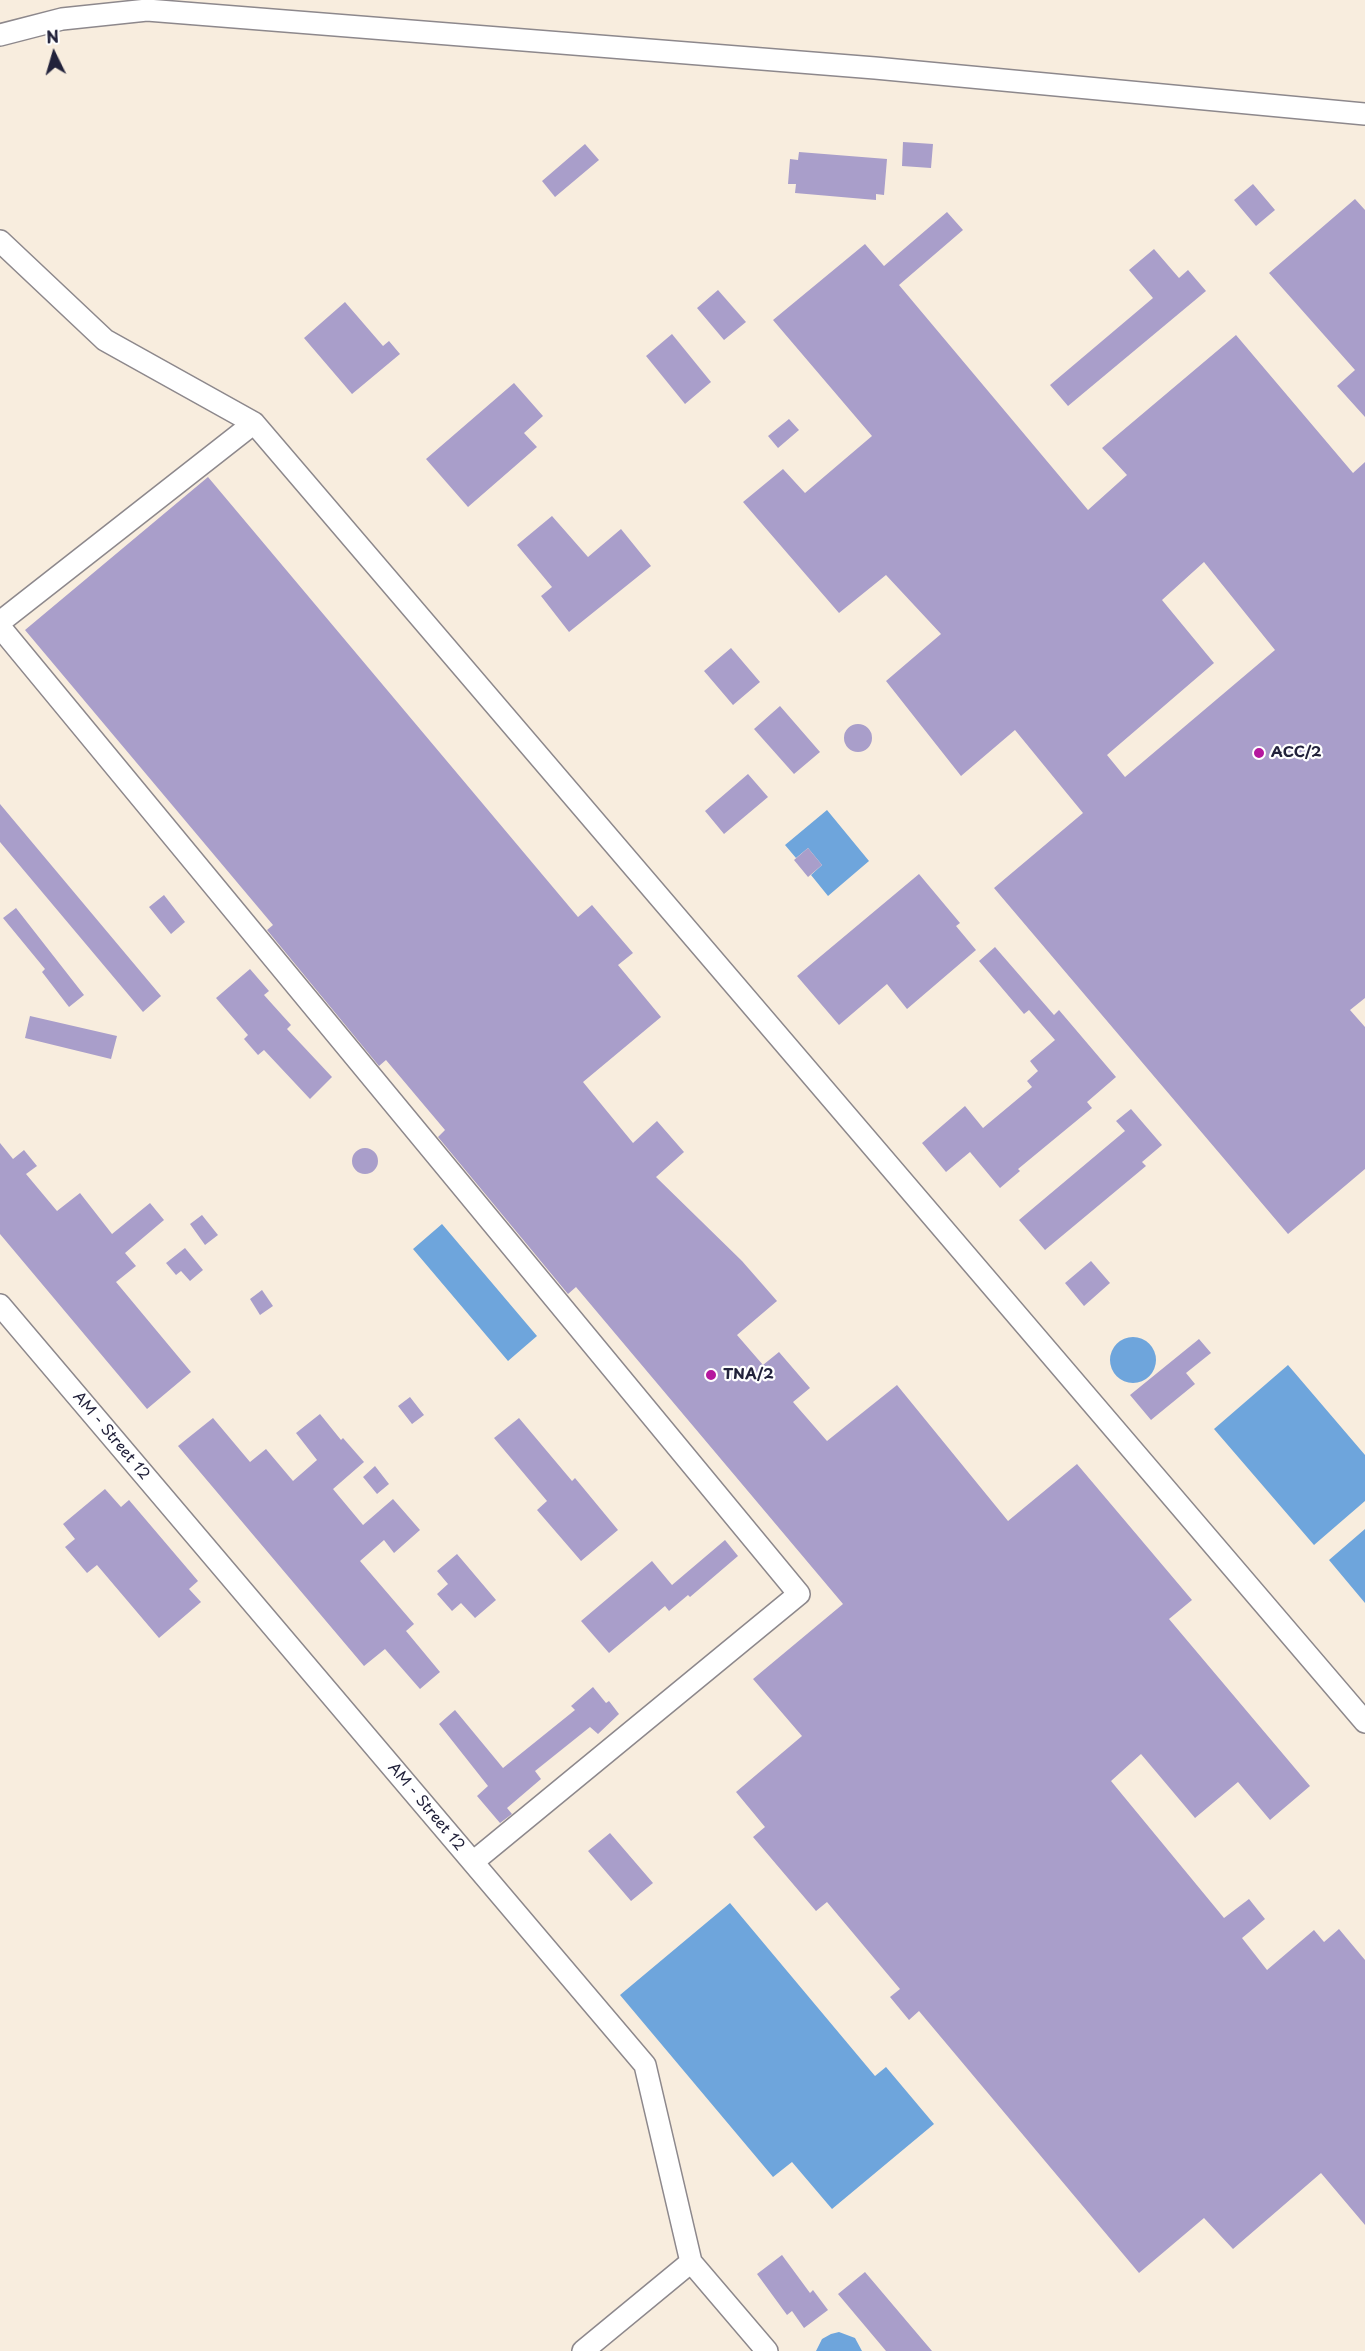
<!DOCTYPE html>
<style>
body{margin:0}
#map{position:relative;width:1365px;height:2351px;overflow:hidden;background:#f8edde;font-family:"Playpen Sans",sans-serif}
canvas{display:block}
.north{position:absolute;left:24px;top:24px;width:60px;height:60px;-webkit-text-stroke:4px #fff;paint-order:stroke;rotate:355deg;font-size:16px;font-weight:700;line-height:24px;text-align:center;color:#22223b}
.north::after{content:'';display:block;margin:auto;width:21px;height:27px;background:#22223b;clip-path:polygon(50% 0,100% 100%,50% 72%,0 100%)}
</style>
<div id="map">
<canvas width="1365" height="2351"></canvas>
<div class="north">N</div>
</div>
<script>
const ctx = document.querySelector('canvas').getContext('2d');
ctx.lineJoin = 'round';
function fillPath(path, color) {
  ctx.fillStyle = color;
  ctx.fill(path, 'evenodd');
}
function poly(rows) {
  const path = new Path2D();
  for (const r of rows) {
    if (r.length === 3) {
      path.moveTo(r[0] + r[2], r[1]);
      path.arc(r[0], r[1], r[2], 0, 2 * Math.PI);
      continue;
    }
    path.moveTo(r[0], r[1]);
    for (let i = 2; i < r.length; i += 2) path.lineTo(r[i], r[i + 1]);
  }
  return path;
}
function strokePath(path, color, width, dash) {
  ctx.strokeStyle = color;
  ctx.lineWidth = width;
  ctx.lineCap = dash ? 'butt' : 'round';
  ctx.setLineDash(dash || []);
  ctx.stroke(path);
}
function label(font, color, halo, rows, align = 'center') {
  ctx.font = font + ' "Playpen Sans",sans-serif';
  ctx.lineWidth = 4.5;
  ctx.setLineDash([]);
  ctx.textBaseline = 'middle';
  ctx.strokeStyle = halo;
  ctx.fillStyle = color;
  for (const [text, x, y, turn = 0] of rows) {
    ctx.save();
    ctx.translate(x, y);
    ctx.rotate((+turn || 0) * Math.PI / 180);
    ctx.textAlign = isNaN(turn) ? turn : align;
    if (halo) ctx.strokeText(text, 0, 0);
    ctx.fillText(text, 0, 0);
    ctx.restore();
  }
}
const water = poly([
 [827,810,869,861,828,896,811,875,822,865,808,848,796,858,785,845],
 [442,1224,537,1336,508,1361,413,1249],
 [1133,1360,23],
 [1288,1365,1365,1455,1365,1501,1314,1545,1214,1429],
 [1365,1529,1365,1603,1329,1560],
 [730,1903,875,2076,886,2067,934,2124,832,2209,792,2162,773,2177,620,1995],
 [839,2332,855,2338,862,2351,816,2351,822,2339,831,2334]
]);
const building = poly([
 [903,142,933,144,931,168,902,166],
 [585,144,599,160,555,197,542,181],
 [799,152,887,159,884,195,876,194,876,200,795,193,796,184,788,184,790,159,798,160],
 [1253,184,1275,210,1256,226,1234,200],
 [1355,199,1365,210,1365,417,1337,386,1355,370,1269,273],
 [947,212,963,230,899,285,1088,510,1127,475,1102,448,1236,335,1353,473,1365,462,1365,998,1350,1010,1365,1027,1365,1169,1288,1234,994,888,1083,813,1015,730,961,776,886,681,941,634,886,575,839,613,743,502,783,469,805,493,872,436,773,320,865,244,884,266],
 [1204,562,1275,650,1125,777,1107,755,1214,663,1162,600],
 [1154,249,1179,278,1188,270,1206,291,1068,406,1050,385,1153,298,1129,270],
 [718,290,746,322,724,340,697,308],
 [345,302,383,346,389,341,400,354,352,394,304,338],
 [672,334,711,382,685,404,646,356],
 [514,383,543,416,524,433,537,447,468,507,426,459],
 [789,419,799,430,778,448,768,436],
 [208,477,578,917,592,905,633,953,618,965,661,1017,583,1082,633,1143,657,1121,684,1152,656,1177,742,1261,777,1301,737,1335,763,1365,779,1352,810,1388,793,1402,827,1441,897,1385,1008,1521,1077,1464,1192,1600,1169,1619,1310,1786,1270,1820,1238,1782,1195,1818,1141,1754,1111,1781,1224,1918,1249,1899,1265,1919,1242,1938,1267,1970,1314,1930,1324,1942,1339,1929,1365,1960,1365,2225,1321,2173,1233,2249,1204,2218,1139,2273,919,2011,909,2020,890,1997,900,1989,827,1902,816,1911,753,1837,765,1827,736,1792,802,1736,753,1679,843,1604,576,1287,568,1294,438,1137,445,1130,386,1060,379,1066,267,930,273,925,25,630],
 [552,516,588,557,621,529,651,566,569,632,541,596,552,587,517,545],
 [731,648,760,682,733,705,704,671],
 [780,706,820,752,794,774,754,729],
 [858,738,14],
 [748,774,768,797,724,834,705,811],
 [0,804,161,996,143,1012,0,842],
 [808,848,822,865,808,877,794,860],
 [919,874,960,923,956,926,976,950,907,1009,887,984,839,1025,797,976],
 [164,895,185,922,171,934,149,907],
 [16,908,84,995,69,1007,42,972,45,969,3,918],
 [995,947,1054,1015,1059,1010,1116,1077,1087,1102,1092,1108,1018,1169,1020,1171,1000,1188,970,1152,946,1172,922,1143,965,1106,983,1128,1032,1087,1027,1081,1038,1071,1030,1061,1055,1040,1029,1010,1024,1014,979,961],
 [250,969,269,991,264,995,291,1025,287,1029,332,1077,310,1099,264,1050,258,1055,244,1039,248,1035,216,998],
 [30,1016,117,1036,111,1059,25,1038],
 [1131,1109,1162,1145,1142,1162,1146,1166,1045,1250,1019,1220,1125,1131,1116,1121],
 [0,1143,13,1159,24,1150,37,1166,26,1174,57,1211,80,1193,112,1234,150,1203,164,1220,125,1253,136,1266,116,1282,191,1372,147,1409,0,1234],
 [365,1161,13],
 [202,1215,218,1235,205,1245,190,1224],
 [185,1248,203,1270,190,1281,181,1271,176,1275,166,1263],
 [1091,1261,1110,1283,1084,1306,1065,1283],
 [262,1290,273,1306,260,1315,250,1299],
 [1199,1339,1211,1353,1186,1373,1195,1384,1151,1420,1130,1395],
 [410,1397,424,1415,412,1424,398,1406],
 [320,1414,341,1440,343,1438,364,1462,333,1489,363,1525,393,1499,420,1530,394,1553,384,1540,360,1561,414,1624,406,1631,440,1672,420,1689,385,1649,364,1666,178,1446,213,1418,250,1462,266,1449,293,1481,317,1460,296,1433],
 [519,1418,572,1481,575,1478,618,1530,581,1561,537,1510,547,1501,494,1438],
 [375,1466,389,1484,377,1494,363,1477],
 [105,1489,121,1507,129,1500,198,1581,189,1589,201,1602,159,1638,97,1565,87,1573,65,1547,75,1539,63,1524],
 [725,1540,738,1556,690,1597,688,1595,669,1611,665,1606,609,1653,581,1621,652,1561,672,1585],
 [457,1554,496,1600,475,1618,461,1603,452,1611,437,1594,448,1584,437,1571],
 [593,1687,606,1703,609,1701,619,1714,598,1734,590,1727,535,1771,541,1779,507,1808,512,1814,500,1823,477,1796,488,1786,439,1724,455,1710,503,1768,575,1710,571,1706],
 [610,1833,653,1883,631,1901,588,1851],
 [782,2255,810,2293,813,2290,828,2310,804,2328,792,2311,787,2315,757,2274],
 [865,2272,932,2351,886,2351,838,2294]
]);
const minor = poly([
 [0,35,62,19,147,10,875,68,1365,114],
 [0,241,105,340,254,423,0,622],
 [254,423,1365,1722],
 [0,627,799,1594,473,1862],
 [0,1305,645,2065,691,2262,767,2351],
 [583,2351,691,2262]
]);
const markers = [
 [1259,753,6,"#b5179e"],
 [711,1375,6,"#b5179e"]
];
const poiNames = [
 ["ACC/2",1271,753],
 ["TNA/2",723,1375]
];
const streetNames = [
 ["AM - Street 12",111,1436,50],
 ["AM - Street 12",426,1807,50]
];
fillPath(water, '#6ea5dc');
fillPath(building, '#a99eca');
strokePath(minor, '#8d888c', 24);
strokePath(minor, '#fff', 21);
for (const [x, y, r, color] of markers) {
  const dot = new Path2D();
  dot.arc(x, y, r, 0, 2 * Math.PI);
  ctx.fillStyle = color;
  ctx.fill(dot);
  strokePath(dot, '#fff', 2);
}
label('bold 15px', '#22223b', '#fff', poiNames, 'left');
label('15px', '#22223b', '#fff', streetNames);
</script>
